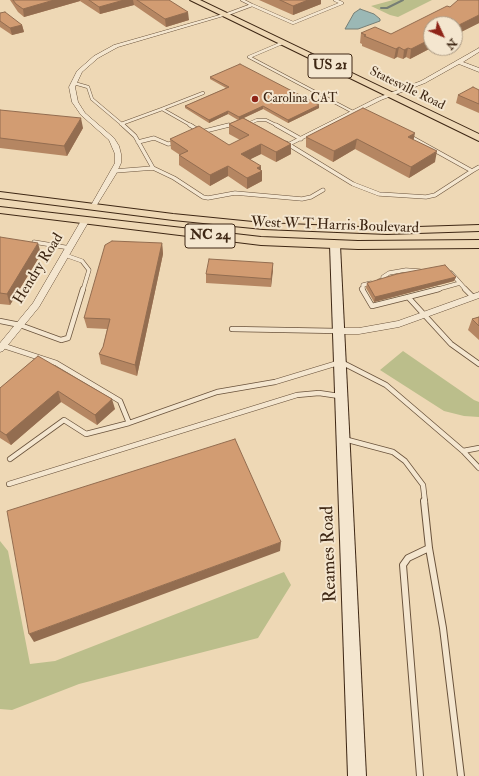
<!DOCTYPE html>
<style>
body{margin:0}
#map{position:relative;width:479px;height:776px;overflow:hidden;background:#eed8b5;font-family:"IM FELL Double Pica",serif}
canvas{display:block}
.north{position:absolute;left:423px;top:16px;width:40px;height:40px;box-sizing:border-box;background:#f4e6cf;border:1px solid #ab9a84;border-radius:50%;rotate:134deg;font-size:11px;font-weight:700;line-height:16px;text-align:center;color:#3e2714}
.north::after{content:'';display:block;margin:auto;width:14px;height:18px;background:#8f2418;clip-path:polygon(50% 0,100% 100%,50% 72%,0 100%)}
</style>
<div id="map">
<canvas width="479" height="776"></canvas>
<div class="north">N</div>
</div>
<script>
const ctx = document.querySelector('canvas').getContext('2d');
ctx.lineJoin = 'round';
function fillPath(path, color) {
  ctx.fillStyle = color;
  ctx.fill(path, 'evenodd');
}
function poly(rows) {
  const path = new Path2D();
  for (const r of rows) {
    path.moveTo(r[0], r[1]);
    for (let i = 2; i < r.length; i += 2) path.lineTo(r[i], r[i + 1]);
  }
  return path;
}
function strokePath(path, color, width, dash) {
  ctx.strokeStyle = color;
  ctx.lineWidth = width;
  ctx.lineCap = dash ? 'butt' : 'round';
  ctx.setLineDash(dash || []);
  ctx.stroke(path);
}
function label(font, color, halo, rows, align = 'center') {
  ctx.font = font + ' "IM FELL Double Pica",serif';
  ctx.lineWidth = 4;
  ctx.setLineDash([]);
  ctx.textBaseline = 'middle';
  ctx.strokeStyle = halo;
  ctx.fillStyle = color;
  for (const [text, x, y, turn = 0] of rows) {
    ctx.save();
    ctx.translate(x, y);
    ctx.rotate((+turn || 0) * Math.PI / 180);
    ctx.textAlign = isNaN(turn) ? turn : align;
    if (halo) ctx.strokeText(text, 0, 0);
    ctx.fillText(text, 0, 0);
    ctx.restore();
  }
}
const green = poly([
 [393,0,432,0,398,17,390,15,371,6],
 [403,351,474,400,479,402,479,417,464,416,444,411,380,370],
 [0,541,8,551,30,664,55,661,284,572,291,585,258,638,79,684,12,710,0,709]
]);
const water = poly([
 [360,9,374,14,380,19,380,21,358,29,345,29,354,13,360,9]
]);
const stream = poly([
 [381,8,387,8,403,0]
]);
const laneFar3 = poly([
 [252,5,293,23,342,3,335,0],
 [225,15,252,5,242,0],
 [282,43,249,57,353,112],
 [74,83,88,87,92,99,124,126],
 [121,124,162,109],
 [248,124,257,120,266,120,278,126],
 [192,126,162,109,203,93],
 [225,126,235,124]
]);
const laneFar2 = poly([
 [190,125,201,132,229,125],
 [276,125,301,139],
 [409,136,472,171,479,167],
 [138,142,154,138,168,144,175,143],
 [286,143,353,184,379,194,426,197,435,195,472,171],
 [153,168,174,178,203,197,208,198,235,193,302,199,311,197,323,190],
 [115,171,153,168,135,136,123,125],
 [34,242,70,248],
 [65,255,82,261,89,270,83,290],
 [379,281,383,280,383,277,389,273,406,270,420,271],
 [460,283,466,290],
 [363,290,363,285,371,283],
 [435,290,460,283,451,273]
]);
const laneFar1 = poly([
 [362,289,372,306,408,297,451,344,479,364],
 [465,289,473,297],
 [408,297,439,289],
 [0,321,20,325,61,340,68,338,83,289],
 [232,329,338,331],
 [4,346,56,363,120,401,129,423,217,392,275,382,341,362,386,385,463,451,479,468],
 [344,439,393,452,405,461,423,485,425,502],
 [463,451,479,448],
 [10,459,64,420,86,434,129,423],
 [9,484,297,395,319,393,339,396]
]);
const lane = poly([
 [424,501,429,548,443,628,461,776],
 [420,776,403,565,408,558,429,548]
]);
const street = poly([
 [223,14,227,15,118,47,98,58,82,72,75,87,78,102,85,113,114,138,119,146,121,154,121,163,116,174,95,208,91,208,90,207,115,163,115,154,109,140,81,115,72,102,69,87,77,71,94,56,114,45,223,14],
 [479,48,479,52,463,62,479,68,479,72,459,64,425,83,381,100,291,145,286,144,377,98,421,81,479,48],
 [82,219,85,219,89,221,39,307,3,351,0,352,0,343,33,303,82,219],
 [479,292,479,298,399,327,359,334,339,334,335,331,339,328,359,328,398,321,479,292]
]);
const secondary = poly([
 [335,242,340,245,366,776,348,776,330,245,335,242]
]);
const primary = poly([
 [190,0,200,0,479,134,479,141,190,0],
 [0,192,173,214,263,223,387,228,479,225,479,231,387,234,263,229,173,220,0,198,0,192],
 [0,207,261,237,358,241,479,240,479,248,358,249,261,245,0,213,0,207]
]);
const wall = poly([
 [10,0,169,0,189,20,166,27,134,5,100,14,80,1,24,17,18,12],
 [259,0,321,0,321,4,293,15],
 [479,0,479,23,455,35,455,24,431,24,431,48,410,59,406,57,403,59,397,57,394,59,362,46,362,44,360,43,361,33,391,34,450,7],
 [0,13,22,25,24,32,12,35,0,27],
 [210,77,319,108,288,123,263,109,244,118,291,144,291,154,276,162,261,154,250,159,261,170,262,181,247,189,228,176,210,186,179,165,179,155,180,155,171,149,170,139,229,145,240,140,229,134,229,124,238,120,228,114,209,123,185,108,185,106,226,88,210,79],
 [479,90,479,113,456,103,458,95],
 [0,110,83,128,67,156,0,148],
 [306,137,413,140,435,162,409,178,355,149,333,162,306,147],
 [0,237,41,254,10,305,0,304],
 [162,243,163,254,137,376,101,364,99,354,103,347,107,329,87,328,84,318],
 [273,263,271,287,206,283,206,274],
 [456,277,454,281,374,302,366,288,367,283],
 [479,317,479,340,468,330,472,319],
 [38,356,115,409,97,425,61,402,11,445,0,438,0,388]
]);
const shadedWall = poly([
 [54,0,80,0,80,1,24,17,23,9],
 [124,0,133,0,134,5,100,14,99,7],
 [308,0,321,0,321,4,293,15,293,6],
 [188,12,189,20,166,27,165,19],
 [479,15,479,23,455,35,455,27],
 [22,25,24,32,12,35,10,28],
 [431,39,431,48,410,59,411,49],
 [399,47,397,57,394,59,396,49],
 [408,48,406,57,403,59,404,50],
 [319,105,319,108,288,123,288,120],
 [263,106,263,109,239,120,239,117],
 [228,111,228,114,209,123,209,120],
 [81,118,83,128,67,156,64,146],
 [415,133,413,143,408,137],
 [357,139,355,149,333,162,334,151],
 [261,144,261,154,241,164,241,154],
 [291,144,291,154,276,162,276,152],
 [437,151,435,162,409,178,411,167],
 [228,166,228,176,210,186,210,175],
 [261,166,261,171,262,171,262,181,247,189,247,178,257,168],
 [38,243,41,254,10,305,7,294],
 [162,243,163,254,137,376,135,365],
 [273,263,273,271,271,287,271,279],
 [456,277,454,281,374,302,375,297],
 [58,391,61,402,11,445,6,435],
 [112,399,115,409,97,425,95,415],
 [281,542,280,551,34,642,29,634]
]);
const building = poly([
 [13,0,54,0,23,9,16,4,13,0],
 [89,0,124,0,99,7,89,0],
 [137,0,169,0,188,12,165,19,137,0],
 [280,0,308,0,293,6,280,0],
 [458,0,479,0,479,15,455,27,455,24,431,24,431,39,411,49,408,48,404,50,399,47,396,49,364,36,366,35,361,33,375,27,391,34,447,6,450,7,458,0],
 [5,12,22,25,10,28,0,21,0,13,5,12],
 [240,64,319,105,288,120,263,106,239,117,228,111,209,120,185,106,229,87,210,77,240,64],
 [473,87,479,90,479,104,458,95,473,87],
 [363,108,415,133,408,137,437,151,411,167,357,139,334,151,306,137,363,108],
 [0,110,81,118,64,146,0,138,0,110],
 [243,118,291,144,276,152,261,144,241,154,261,166,257,168,262,171,247,178,228,166,210,175,179,155,188,151,170,139,199,126,229,145,249,135,229,124,243,118],
 [0,237,38,243,7,294,0,293,0,237],
 [112,241,162,243,135,365,99,354,103,347,110,319,84,318,105,245,112,241],
 [209,259,273,263,271,279,206,274,209,259],
 [445,265,456,277,375,297,367,283,397,274,445,265],
 [479,317,479,326,472,319,479,317],
 [38,356,112,399,95,415,58,391,6,435,0,431,0,388,38,356],
 [235,439,281,542,29,634,7,511,235,439]
]);
const markers = [
 [255,99,4,"#8f2418"]
];
const farStreetnames = [
 ["Statesville Road",407,89,26]
];
const farPoinames = [
 ["Carolina CAT",263,99]
];
const shields = [
 [330,66,44],
 [210,236,50]
];
const shieldNames = [
 ["US 21",330,66],
 ["NC 24",210,236]
];
const streetNames = [
 ["West W T Harris Boulevard",335,226,2],
 ["Hendry Road",39,269,-58]
];
const nearStreetnames = [
 ["Reames Road",330,554,-92]
];
fillPath(green, '#bbbe8b');
fillPath(water, '#9bb8b5');
strokePath(water, '#767e75', 1);
strokePath(stream, '#767e75', 2);
strokePath(laneFar3, '#6a533c', 3.5);
strokePath(laneFar2, '#6a533c', 4.5);
strokePath(laneFar1, '#6a533c', 6);
strokePath(lane, '#6a533c', 8);
strokePath(street, '#6a533c', 1);
strokePath(secondary, '#3e2714', 2);
strokePath(primary, '#3e2714', 2);
strokePath(laneFar3, '#f4e6cf', 2.5);
strokePath(laneFar2, '#f4e6cf', 3.5);
strokePath(laneFar1, '#f4e6cf', 4.5);
strokePath(lane, '#f4e6cf', 6);
fillPath(street, '#f4e6cf');
fillPath(secondary, '#f4e6cf');
fillPath(primary, '#eed8b5');
fillPath(wall, '#b58662');
fillPath(shadedWall, '#936d50');
fillPath(building, '#d29c72');
strokePath(building, '#936d50', 1);
for (const [x, y, r, color] of markers) {
  const dot = new Path2D();
  dot.arc(x, y, r, 0, 2 * Math.PI);
  ctx.fillStyle = color;
  ctx.fill(dot);
  strokePath(dot, '#f4e6cf', 1.5);
}
label('13px', '#3e2714', '#f4e6cf', farStreetnames);
label('13px', '#3e2714', '#f4e6cf', farPoinames, 'left');
for (const [x, y, w] of shields) {
  const box = new Path2D();
  box.roundRect(x - w / 2, y - 12, w, 24, 3);
  ctx.fillStyle = '#f4e6cf';
  ctx.fill(box);
  strokePath(box, '#3e2714', 1);
}
label('bold 14px', '#3e2714', null, shieldNames);
label('15px', '#3e2714', '#f4e6cf', streetNames);
label('18px', '#3e2714', '#f4e6cf', nearStreetnames);
</script>
